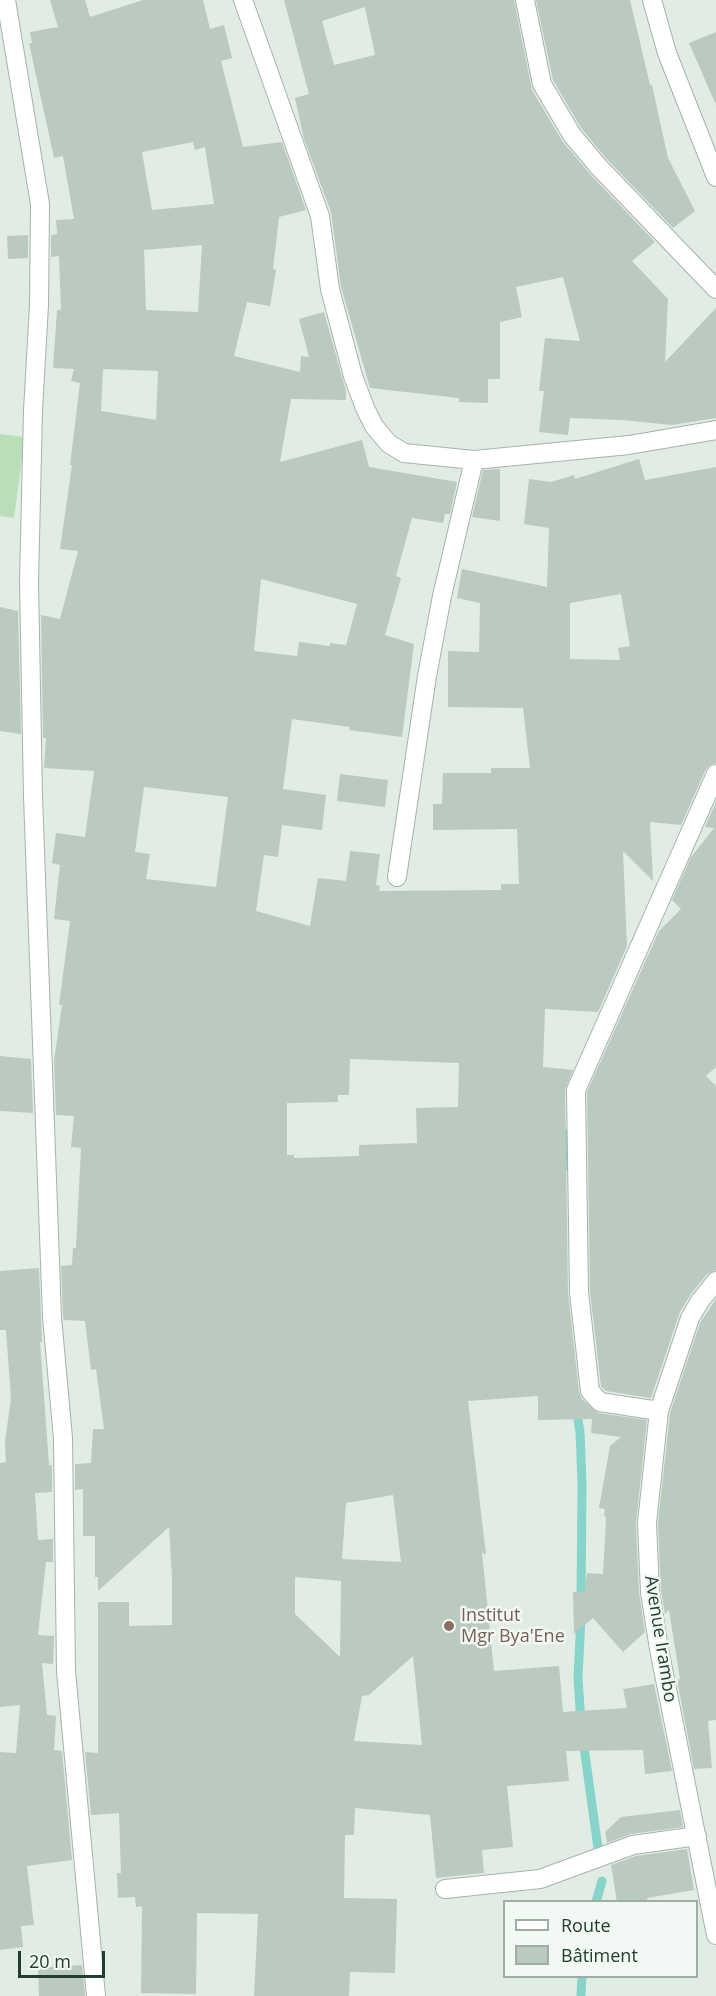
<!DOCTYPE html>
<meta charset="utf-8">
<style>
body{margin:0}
#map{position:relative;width:716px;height:1996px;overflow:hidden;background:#e1ece5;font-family:"Open Sans",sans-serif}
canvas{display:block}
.legend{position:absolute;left:503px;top:1900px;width:195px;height:78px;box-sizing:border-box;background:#f2f9f4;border:2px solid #9eaea5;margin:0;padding:8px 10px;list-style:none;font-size:18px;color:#213e2e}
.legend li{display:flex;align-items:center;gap:12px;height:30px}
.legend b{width:30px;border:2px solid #9eaea5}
.scale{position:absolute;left:18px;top:1951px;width:87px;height:27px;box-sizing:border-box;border:3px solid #213e2e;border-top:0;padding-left:8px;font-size:18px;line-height:21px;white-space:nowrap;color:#213e2e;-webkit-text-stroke:4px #f2f9f4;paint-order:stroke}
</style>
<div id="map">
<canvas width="716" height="1996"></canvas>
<ul class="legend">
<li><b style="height:8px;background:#fff"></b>Route</li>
<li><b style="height:16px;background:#bacabf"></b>Bâtiment</li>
</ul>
<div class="scale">20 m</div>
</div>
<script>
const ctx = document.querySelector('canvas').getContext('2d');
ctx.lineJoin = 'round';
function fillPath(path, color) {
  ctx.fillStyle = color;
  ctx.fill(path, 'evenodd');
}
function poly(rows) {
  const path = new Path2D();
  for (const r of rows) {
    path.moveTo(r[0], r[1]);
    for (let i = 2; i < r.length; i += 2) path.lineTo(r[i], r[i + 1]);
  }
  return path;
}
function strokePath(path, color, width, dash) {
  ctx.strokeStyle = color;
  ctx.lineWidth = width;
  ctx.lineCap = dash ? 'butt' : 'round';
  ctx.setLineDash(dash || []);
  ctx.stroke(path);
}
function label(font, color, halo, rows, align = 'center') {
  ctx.font = font + ' "Open Sans",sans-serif';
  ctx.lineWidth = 5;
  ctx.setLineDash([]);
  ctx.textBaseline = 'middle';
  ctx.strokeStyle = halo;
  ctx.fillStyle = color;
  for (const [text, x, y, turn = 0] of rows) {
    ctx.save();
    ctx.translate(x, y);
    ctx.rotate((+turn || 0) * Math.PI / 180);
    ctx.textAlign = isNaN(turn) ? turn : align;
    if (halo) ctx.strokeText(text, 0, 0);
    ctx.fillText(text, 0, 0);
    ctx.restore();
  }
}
const green = poly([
 [0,434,25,437,14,518,0,516]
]);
const stream = poly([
 [564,1167,569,1133],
 [576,1408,580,1432,582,1483,581,1604],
 [581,1617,578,1678,581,1723],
 [583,1740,598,1848],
 [596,1902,602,1881],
 [581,1996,582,1976]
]);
const building = poly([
 [50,0,85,0,90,17,143,0,203,0,210,29,224,25,232,58,221,61,243,147,282,142,306,210,279,217,273,269,276,270,270,306,247,302,234,356,300,372,301,356,309,357,299,319,324,312,346,391,346,400,291,399,280,462,362,440,369,467,457,482,450,514,445,514,443,523,412,518,396,576,401,578,385,635,414,644,402,737,349,730,350,727,292,719,283,789,326,795,322,830,282,825,278,857,264,855,256,911,310,926,318,878,346,881,350,851,380,854,376,885,380,886,379,891,501,890,501,884,519,884,517,829,433,830,433,804,442,804,443,773,491,773,491,768,530,768,523,708,448,707,448,651,479,652,480,603,457,598,462,569,547,587,549,528,524,524,529,479,551,482,574,475,575,479,639,459,645,480,716,467,716,763,710,765,706,769,681,825,650,822,653,881,623,851,627,946,598,1012,545,1009,543,1067,573,1070,565,1090,568,1292,579,1392,582,1399,598,1413,647,1420,636,1523,639,1592,645,1632,623,1652,593,1618,574,1634,573,1592,585,1591,587,1573,603,1574,606,1517,604,1516,605,1509,599,1508,610,1446,621,1437,591,1433,592,1419,538,1420,538,1396,468,1401,486,1555,482,1552,494,1671,559,1666,563,1712,627,1708,623,1689,654,1684,672,1771,645,1774,643,1750,566,1751,569,1781,507,1786,513,1847,482,1850,484,1873,436,1878,430,1815,355,1808,354,1835,345,1835,344,1898,397,1899,395,1973,350,1972,349,1996,254,1996,258,1914,197,1913,196,1994,141,1993,142,1906,136,1907,135,1897,118,1898,117,1873,121,1873,119,1813,91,1815,85,1752,98,1753,98,1602,129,1602,129,1626,172,1625,172,1577,169,1527,98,1591,98,1577,95,1577,95,1536,83,1536,83,1489,75,1490,75,1464,91,1463,93,1429,104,1429,96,1369,91,1370,85,1321,64,1320,63,1316,61,1266,72,1265,73,1248,76,1248,81,1148,71,1147,74,1116,56,1115,54,1061,62,1005,59,1005,70,921,54,919,60,865,52,863,56,833,85,837,94,771,44,768,46,738,43,738,41,615,60,619,78,551,60,549,72,465,70,465,80,383,71,381,74,369,53,368,57,310,61,310,59,256,51,257,51,235,57,234,56,220,74,219,63,156,54,158,29,43,32,43,30,32,58,27],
 [193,142,195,150,205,147,214,204,152,210,142,152],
 [202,245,198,312,146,310,144,250],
 [103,369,158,371,156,420,101,411],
 [261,579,357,604,346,645,330,643,330,646,299,642,297,656,254,651],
 [621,594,630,646,618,648,620,660,570,659,570,603],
 [144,787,228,797,216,887,146,879,150,854,135,852],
 [350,1059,459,1063,458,1107,416,1108,417,1143,359,1145,359,1156,294,1158,294,1155,287,1155,287,1103,338,1102,338,1095,349,1095],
 [393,1495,401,1562,342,1559,346,1503],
 [295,1577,341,1581,340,1657,295,1614],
 [413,1656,422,1745,354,1741,362,1696,369,1695],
 [284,0,514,0,532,90,563,142,590,174,655,242,632,261,668,299,665,362,716,308,716,418,672,425,622,420,570,418,568,435,539,432,544,391,539,391,545,338,580,341,563,277,516,287,522,317,500,322,500,379,488,379,488,403,459,402,459,398,370,388,341,287,331,212,304,139,295,98,309,94],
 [365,7,375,55,334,65,322,21],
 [536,0,630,0,650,85,652,85,668,158,695,211,673,228,606,158,581,128,553,80],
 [716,32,716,105,689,43],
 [28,235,28,258,8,259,7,236],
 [500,469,500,521,472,517,483,470],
 [0,607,18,611,21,734,0,731],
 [340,774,388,780,385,807,337,801],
 [716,802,716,1067,706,1076,716,1086,716,1270,707,1274,691,1294,680,1312,651,1398,606,1391,601,1386,590,1291,587,1092,659,931,681,909,672,900,691,857,714,828,705,827],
 [0,1056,31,1059,33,1113,0,1111],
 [39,1268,42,1342,40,1342,49,1465,52,1465,52,1492,35,1493,38,1540,53,1539,53,1562,46,1562,38,1635,54,1636,53,1664,42,1663,47,1715,56,1716,54,1750,62,1751,72,1860,27,1866,34,1925,21,1926,23,1947,0,1950,0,1752,16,1753,20,1705,0,1707,0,1463,6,1462,5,1442,11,1398,6,1330,0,1330,0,1271],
 [716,1299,716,1720,708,1721,712,1768,694,1769,677,1680,680,1679,669,1610,665,1614,661,1591,658,1523,670,1413,700,1323],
 [680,1810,683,1827,631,1834,607,1843,605,1832,621,1817],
 [687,1849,694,1890,647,1898,648,1902,617,1902,611,1865,636,1856],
 [82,1965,85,1996,39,1996,38,1968]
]);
const street = poly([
 [6,0,40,204,39,305,33,411,29,582,33,796,52,1317,63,1438,66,1671,96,1996],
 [243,0,320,216,330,289,353,376,365,408,374,426,388,443,404,453,474,460,629,445,716,430],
 [525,0,542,84,572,135,598,166,716,289],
 [652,0,667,53,716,177],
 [397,877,427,676,442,596,474,460],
 [716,1281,700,1301,690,1318,659,1411,647,1523,650,1592,659,1649,716,1935],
 [659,1411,600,1402,590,1391,579,1292,576,1090,716,774],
 [445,1889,540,1879,633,1845,697,1836]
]);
const markers = [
 [449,1626,6,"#8d6e63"]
];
const educationNames = [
 ["Institut",461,1616],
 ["Mgr Bya'Ene",461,1637]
];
const streetNames = [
 ["Avenue Irambo",660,1639,81]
];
fillPath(green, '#badeb9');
strokePath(stream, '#87d4cb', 9);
fillPath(building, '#bacabf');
strokePath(street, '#a4b4aa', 20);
strokePath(street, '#fff', 18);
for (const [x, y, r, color] of markers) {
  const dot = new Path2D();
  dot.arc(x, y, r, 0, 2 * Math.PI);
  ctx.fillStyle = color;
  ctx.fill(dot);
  strokePath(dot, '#f2f9f4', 2);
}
label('18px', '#785e54', '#f2f9f4', educationNames, 'left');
label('18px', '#213e2e', '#f2f9f4', streetNames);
</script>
